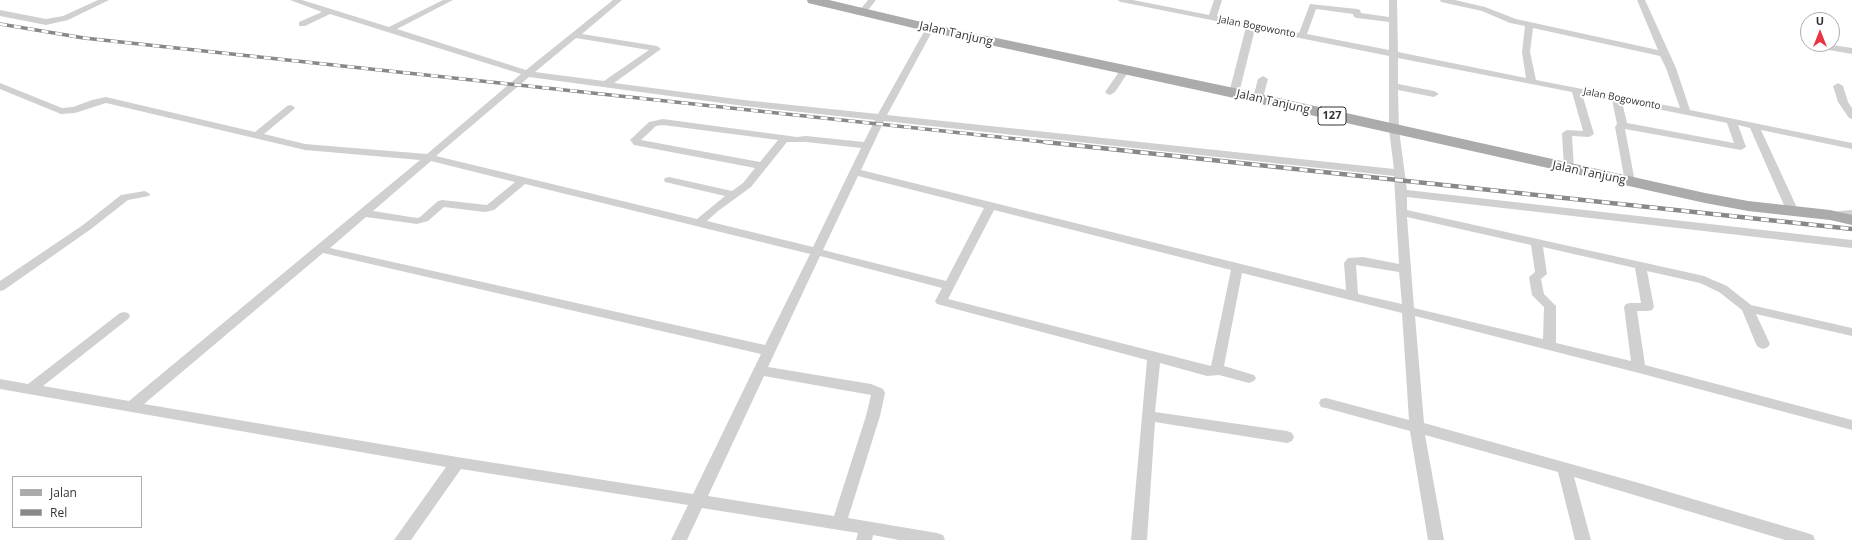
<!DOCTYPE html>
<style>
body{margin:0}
#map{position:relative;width:1852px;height:540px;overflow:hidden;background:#fff;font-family:"Open Sans",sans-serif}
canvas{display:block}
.legend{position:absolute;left:12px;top:476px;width:130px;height:52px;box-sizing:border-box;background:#fff;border:1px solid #adadad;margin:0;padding:5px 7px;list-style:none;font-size:12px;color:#333}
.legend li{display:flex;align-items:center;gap:8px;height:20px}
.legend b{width:20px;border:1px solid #adadad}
.north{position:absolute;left:1800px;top:12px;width:40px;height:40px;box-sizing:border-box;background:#fff;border:1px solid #adadad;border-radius:50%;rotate:0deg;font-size:11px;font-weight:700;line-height:16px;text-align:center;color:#333}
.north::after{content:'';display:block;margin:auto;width:14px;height:18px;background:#ec3343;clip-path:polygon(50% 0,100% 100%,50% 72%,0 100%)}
</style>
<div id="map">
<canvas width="1852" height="540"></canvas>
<ul class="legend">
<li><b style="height:5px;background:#ababab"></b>Jalan</li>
<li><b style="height:5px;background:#888"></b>Rel</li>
</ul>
<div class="north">U</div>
</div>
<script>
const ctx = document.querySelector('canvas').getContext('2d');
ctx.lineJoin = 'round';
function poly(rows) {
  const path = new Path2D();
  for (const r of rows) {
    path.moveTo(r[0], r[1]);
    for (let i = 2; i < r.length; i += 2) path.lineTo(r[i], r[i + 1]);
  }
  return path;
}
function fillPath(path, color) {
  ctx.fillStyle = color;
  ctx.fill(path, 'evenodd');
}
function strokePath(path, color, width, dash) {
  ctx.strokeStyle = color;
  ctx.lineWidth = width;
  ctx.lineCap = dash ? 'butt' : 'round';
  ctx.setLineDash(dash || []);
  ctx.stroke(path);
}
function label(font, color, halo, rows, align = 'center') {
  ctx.font = font + ' "Open Sans",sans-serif';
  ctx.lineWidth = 4;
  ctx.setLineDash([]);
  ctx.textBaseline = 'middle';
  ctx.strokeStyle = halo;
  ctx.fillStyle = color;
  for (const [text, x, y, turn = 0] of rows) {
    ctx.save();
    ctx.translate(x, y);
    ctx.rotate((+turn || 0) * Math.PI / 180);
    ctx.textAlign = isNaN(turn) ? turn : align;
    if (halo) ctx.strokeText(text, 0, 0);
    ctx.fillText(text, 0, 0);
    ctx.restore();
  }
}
const minor = poly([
 [98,0,109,0,68,20,46,25,0,16,0,10,46,19,63,16,98,0],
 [290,0,302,0,389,27,443,0,453,0,397,29,526,70,613,0,622,0,582,34,657,46,661,49,614,83,744,100,878,114,926,28,930,25,934,28,887,115,1394,169,1389,130,1389,56,1255,29,1239,93,1234,96,1229,93,1246,27,1121,2,1117,0,1133,0,1209,15,1214,0,1222,0,1217,16,1299,33,1310,4,1357,9,1360,10,1361,13,1389,17,1389,0,1397,0,1398,52,1526,78,1522,52,1525,26,1510,23,1482,11,1441,2,1440,0,1455,0,1485,7,1516,19,1658,50,1637,0,1645,0,1676,68,1690,110,1852,143,1852,149,1761,130,1799,212,1797,214,1789,214,1787,212,1750,128,1738,125,1746,147,1741,150,1625,129,1635,182,1630,185,1625,182,1615,127,1617,124,1612,100,1582,94,1594,134,1589,137,1572,136,1574,169,1569,172,1564,169,1562,133,1567,130,1583,131,1572,92,1398,58,1398,84,1434,91,1439,94,1434,97,1398,90,1399,130,1407,190,1852,240,1852,248,1407,197,1407,210,1704,276,1727,286,1751,305,1852,328,1852,336,1756,314,1770,344,1768,347,1763,349,1758,347,1756,344,1742,310,1719,292,1700,283,1647,271,1654,307,1652,310,1648,311,1637,311,1645,365,1852,420,1852,430,1639,373,1415,316,1424,423,1639,483,1807,533,1813,535,1815,540,1785,540,1574,477,1591,540,1575,540,1558,472,1425,435,1444,540,1428,540,1410,431,1326,408,1321,407,1319,403,1321,399,1326,398,1409,420,1402,313,1242,273,1224,366,1254,375,1256,378,1254,381,1249,383,1219,375,1207,376,1160,363,1155,412,1287,431,1292,433,1294,437,1292,441,1287,443,1155,422,1147,540,1131,540,1147,360,937,304,935,301,942,288,820,256,768,367,871,384,883,389,885,393,880,416,848,518,937,533,943,535,945,540,899,540,873,535,872,540,856,540,858,533,702,508,687,540,671,540,688,505,461,469,411,540,394,540,446,467,0,389,0,379,28,384,120,313,124,312,128,313,130,316,128,319,43,386,129,401,420,160,305,150,106,103,75,113,61,114,0,89,0,83,62,108,73,107,92,100,106,97,255,132,287,106,290,105,293,106,295,108,293,110,264,134,305,144,427,154,521,74,330,14,305,26,299,26,299,22,322,12,290,0],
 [1316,9,1353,14,1354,17,1357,18,1389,22,1389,50,1307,34,1316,9],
 [1533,28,1660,56,1666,68,1680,108,1536,80,1530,52,1533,28],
 [576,38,649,50,604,81,535,72,576,38],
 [529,77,744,106,875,120,864,142,806,136,797,137,663,119,649,122,630,140,634,145,755,168,743,183,732,191,669,177,665,178,664,180,665,182,725,196,697,219,436,156,529,77],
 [1622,102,1727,123,1734,143,1627,123,1622,102],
 [884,121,1394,176,1399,264,1363,257,1348,258,1344,263,1346,290,861,170,884,121],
 [663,125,778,140,760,162,641,140,656,126,663,125],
 [787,142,806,142,861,148,813,247,707,221,718,211,751,187,787,142],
 [431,161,515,182,487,205,442,200,438,201,420,217,417,218,373,211,431,161],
 [858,176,984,208,946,281,823,250,858,176],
 [525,184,810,254,765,345,330,248,366,217,417,224,428,221,444,207,484,212,490,211,494,210,525,184],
 [994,210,1231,270,1211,366,948,299,994,210],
 [1407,217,1531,245,1535,272,1529,277,1532,295,1544,307,1543,339,1414,308,1407,217],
 [1543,247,1635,268,1641,303,1630,303,1626,304,1624,307,1631,361,1556,343,1556,306,1544,294,1541,279,1547,274,1543,247],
 [323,253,761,354,693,494,457,457,144,404,323,253],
 [1356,265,1399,272,1402,304,1358,294,1356,265],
 [764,376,871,395,866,416,834,516,708,496,764,376],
 [868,0,876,0,865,14,859,14,858,12,868,0],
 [1826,44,1852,48,1852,54,1823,49,1822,47,1823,45,1826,44],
 [1124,68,1129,71,1115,92,1110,95,1107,94,1105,92,1121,69,1124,68],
 [1263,76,1268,79,1263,98,1258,101,1255,100,1253,98,1258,79,1263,76],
 [1838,83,1843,86,1848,102,1852,108,1852,119,1849,118,1838,102,1833,86,1838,83],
 [145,191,150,194,149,196,128,200,91,229,4,290,0,291,0,281,83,225,121,195,145,191],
 [1852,210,1852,216,1830,218,1824,215,1830,212,1852,210]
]);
const primary = poly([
 [807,0,829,0,930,24,1234,88,1705,193,1748,201,1830,210,1852,215,1852,225,1830,220,1748,211,1705,203,1234,98,930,32,808,3,807,0]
]);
const railFar1 = poly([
 [0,24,84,38,1054,143]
]);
const rail = poly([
 [1045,142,1852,229]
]);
const farStreetnames = [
 ["Jalan Bogowonto",1257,27,11],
 ["Jalan Bogowonto",1622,99,11]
];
const shields = [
 [1332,116,28]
];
const shieldNames = [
 ["127",1332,116]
];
const streetNames = [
 ["Jalan Tanjung",956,34,13],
 ["Jalan Tanjung",1273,102,13],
 ["Jalan Tanjung",1589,173,12]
];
fillPath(minor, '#d0d0d0');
fillPath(primary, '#ababab');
strokePath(railFar1, '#888', 3.5);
strokePath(rail, '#888', 4.5);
strokePath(railFar1, '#fff', 2.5, [7]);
strokePath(rail, '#fff', 3, [8]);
label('10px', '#333', '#fff', farStreetnames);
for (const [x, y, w] of shields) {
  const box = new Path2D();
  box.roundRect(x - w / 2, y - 9, w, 18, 3);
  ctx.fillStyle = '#fff';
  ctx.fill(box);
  strokePath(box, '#333', 1);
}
label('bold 11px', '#333', null, shieldNames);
label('12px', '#333', '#fff', streetNames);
</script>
